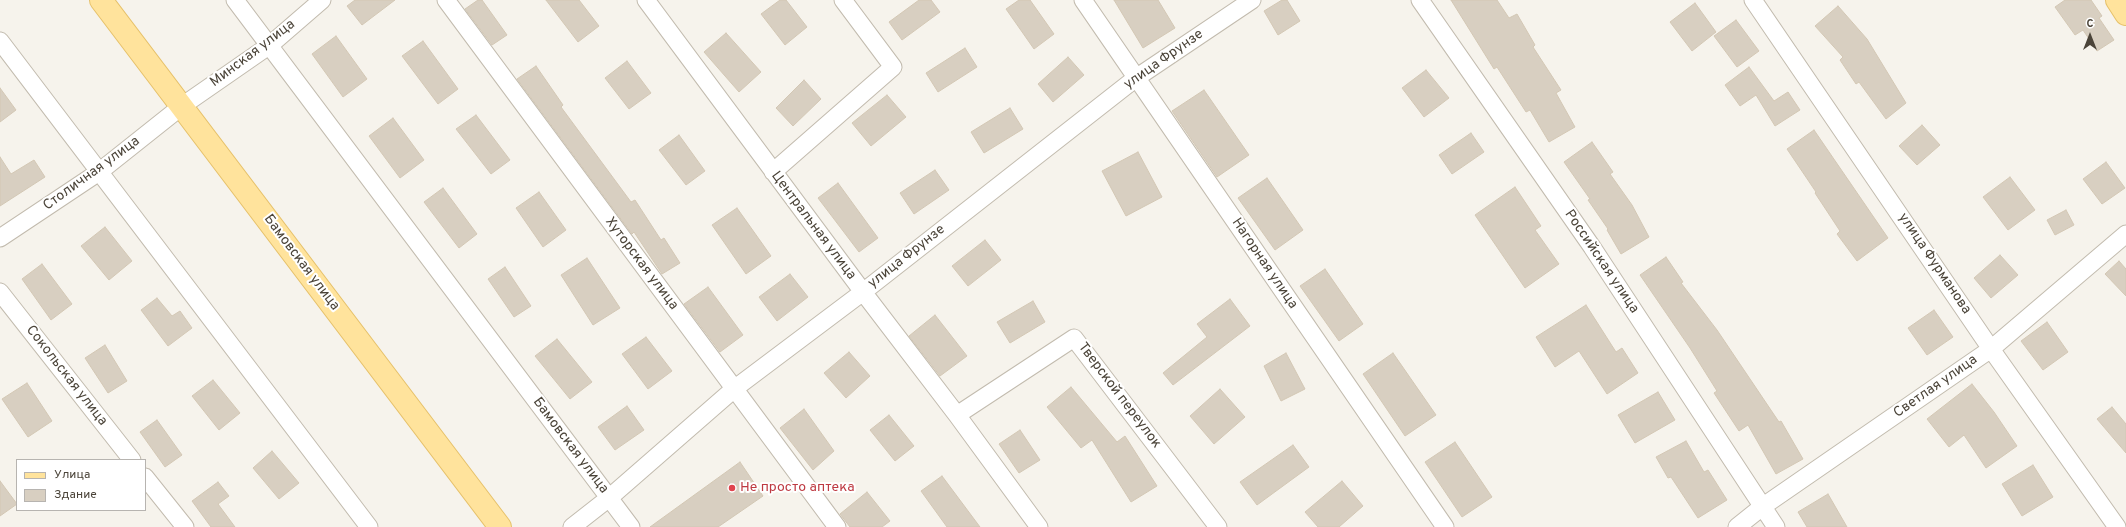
<!DOCTYPE html>
<meta charset="utf-8">
<style>
body{margin:0}
#map{position:relative;width:2126px;height:527px;overflow:hidden;background:#f6f3ec;font-family:Overpass,sans-serif}
canvas{display:block}
.legend{position:absolute;left:16px;top:459px;width:130px;height:52px;box-sizing:border-box;background:#fff;border:1px solid #b7b4b0;margin:0;padding:5px 7px;list-style:none;font-size:12px;color:#4b4439}
.legend li{display:flex;align-items:center;gap:8px;height:20px}
.legend b{width:20px;border:1px solid #b7b4b0}
.north{position:absolute;left:2070px;top:16px;width:40px;height:40px;-webkit-text-stroke:3px #fff;paint-order:stroke;rotate:0deg;font-size:11px;font-weight:700;line-height:16px;text-align:center;color:#4b4439}
.north::after{content:'';display:block;margin:auto;width:14px;height:18px;background:#4b4439;clip-path:polygon(50% 0,100% 100%,50% 72%,0 100%)}
</style>
<div id="map">
<canvas width="2126" height="527"></canvas>
<ul class="legend">
<li><b style="height:5px;background:#ffe39c"></b>Улица</li>
<li><b style="height:11px;background:#d8cfc1"></b>Здание</li>
</ul>
<div class="north">С</div>
</div>
<script>
const ctx = document.querySelector('canvas').getContext('2d');
ctx.lineJoin = 'round';
function fillPath(path, color) {
  ctx.fillStyle = color;
  ctx.fill(path, 'evenodd');
}
function poly(rows) {
  const path = new Path2D();
  for (const r of rows) {
    path.moveTo(r[0], r[1]);
    for (let i = 2; i < r.length; i += 2) path.lineTo(r[i], r[i + 1]);
  }
  return path;
}
function strokePath(path, color, width, dash) {
  ctx.strokeStyle = color;
  ctx.lineWidth = width;
  ctx.lineCap = dash ? 'butt' : 'round';
  ctx.setLineDash(dash || []);
  ctx.stroke(path);
}
function label(font, color, halo, rows, align = 'center') {
  ctx.font = font + ' Overpass,sans-serif';
  ctx.lineWidth = 4;
  ctx.setLineDash([]);
  ctx.textBaseline = 'middle';
  ctx.strokeStyle = halo;
  ctx.fillStyle = color;
  for (const [text, x, y, turn = 0] of rows) {
    ctx.save();
    ctx.translate(x, y);
    ctx.rotate((+turn || 0) * Math.PI / 180);
    ctx.textAlign = isNaN(turn) ? turn : align;
    if (halo) ctx.strokeText(text, 0, 0);
    ctx.fillText(text, 0, 0);
    ctx.restore();
  }
}
const building = poly([
 [355,0,395,0,362,25,347,6,355,0],
 [478,0,482,0,507,35,492,45,465,9,478,0],
 [546,0,579,0,599,26,578,42,546,0],
 [780,0,786,0,807,27,785,45,761,14,780,0],
 [919,0,931,0,940,12,902,40,889,22,919,0],
 [1019,0,1030,0,1054,34,1034,49,1006,9,1019,0],
 [1114,0,1158,0,1175,28,1143,48,1114,0],
 [1282,0,1287,0,1300,21,1278,35,1264,11,1282,0],
 [1451,0,1497,0,1509,18,1517,14,1535,45,1533,47,1561,90,1556,93,1575,127,1549,142,1530,110,1526,112,1497,67,1494,69,1451,0],
 [2065,0,2091,0,2102,16,2099,18,2114,40,2097,51,2083,30,2075,35,2055,7,2065,0],
 [1695,3,1716,32,1692,51,1670,22,1695,3],
 [1838,6,1867,39,1906,103,1886,119,1859,82,1856,84,1840,60,1843,57,1815,26,1838,6],
 [1736,20,1759,51,1737,67,1714,36,1736,20],
 [726,33,761,72,739,92,704,52,726,33],
 [336,36,367,79,343,97,312,54,336,36],
 [423,41,458,89,438,104,402,56,423,41],
 [965,48,977,67,938,92,926,73,965,48],
 [1068,57,1084,75,1053,102,1038,84,1068,57],
 [627,61,651,93,629,109,605,78,627,61],
 [536,66,563,105,561,107,631,202,635,200,661,240,664,238,680,263,662,274,634,232,632,234,517,79,536,66],
 [1749,67,1774,101,1788,92,1800,110,1775,126,1756,95,1740,106,1725,85,1749,67],
 [1426,70,1449,98,1424,117,1402,88,1426,70],
 [804,80,821,99,793,126,776,108,804,80],
 [0,88,16,110,0,122,0,88],
 [1204,90,1249,155,1217,177,1172,111,1204,90],
 [887,95,906,117,871,146,852,123,887,95],
 [1010,108,1023,129,984,153,971,132,1010,108],
 [476,115,510,160,491,174,456,129,476,115],
 [393,118,424,160,400,178,369,136,393,118],
 [1922,125,1940,145,1917,165,1899,146,1922,125],
 [1814,130,1888,238,1857,261,1837,234,1840,231,1815,193,1816,192,1787,149,1814,130],
 [1471,133,1484,152,1452,174,1439,155,1471,133],
 [679,135,705,171,686,185,659,150,679,135],
 [1592,142,1613,172,1610,174,1632,205,1649,237,1621,254,1607,230,1608,229,1588,200,1590,199,1564,162,1592,142],
 [1138,152,1162,197,1126,216,1102,171,1138,152],
 [0,157,11,174,34,160,45,177,0,206,0,157],
 [2106,162,2125,188,2102,204,2083,179,2106,162],
 [935,170,949,190,914,214,900,193,935,170],
 [2010,177,2035,210,2008,230,1983,197,2010,177],
 [1267,178,1303,230,1275,250,1238,198,1267,178],
 [838,183,878,238,859,252,818,198,838,183],
 [1515,187,1541,226,1535,230,1559,264,1525,288,1475,215,1515,187],
 [443,188,477,234,459,248,424,202,443,188],
 [539,192,566,230,543,247,516,208,539,192],
 [737,208,771,256,746,274,712,225,737,208],
 [2066,210,2074,225,2055,235,2047,220,2066,210],
 [105,227,132,261,109,280,81,246,105,227],
 [985,240,1001,260,968,286,952,266,985,240],
 [2000,255,2018,275,1991,298,1974,278,2000,255],
 [1666,257,1683,282,1681,283,1717,330,1779,422,1781,421,1803,459,1776,474,1748,425,1739,431,1714,393,1717,391,1690,348,1640,275,1666,257],
 [587,258,620,308,593,325,561,275,587,258],
 [2119,261,2126,269,2126,296,2105,274,2119,261],
 [42,264,72,304,51,320,22,279,42,264],
 [505,267,531,306,514,317,488,279,505,267],
 [1325,269,1363,324,1339,341,1300,286,1325,269],
 [790,274,808,297,777,321,759,297,790,274],
 [708,287,743,335,720,352,684,304,708,287],
 [157,298,172,316,180,311,192,328,168,346,141,310,157,298],
 [1230,299,1250,326,1173,385,1163,373,1207,337,1197,324,1230,299],
 [1033,301,1045,322,1010,343,997,322,1033,301],
 [1586,305,1616,352,1622,348,1638,373,1607,394,1579,351,1555,367,1536,337,1586,305],
 [1934,310,1953,337,1927,355,1908,328,1934,310],
 [935,315,967,356,940,376,909,336,935,315],
 [2047,322,2068,352,2043,370,2021,341,2047,322],
 [646,337,672,371,648,389,622,354,646,337],
 [557,339,592,382,570,399,535,356,557,339],
 [105,345,127,381,108,393,85,358,105,345],
 [849,352,870,376,846,398,824,373,849,352],
 [1286,353,1305,389,1281,401,1264,366,1286,353],
 [1393,353,1436,415,1405,436,1363,374,1393,353],
 [213,380,240,413,219,430,192,396,213,380],
 [27,383,52,421,28,437,2,399,27,383],
 [1972,384,1994,412,2017,446,1986,468,1964,435,1949,447,1927,419,1972,384],
 [1071,387,1117,442,1125,436,1157,486,1131,502,1092,440,1081,448,1047,407,1071,387],
 [1220,389,1245,417,1214,444,1190,416,1220,389],
 [1658,392,1675,420,1635,443,1618,415,1658,392],
 [627,406,644,430,615,450,598,427,627,406],
 [2112,407,2126,424,2126,453,2097,419,2112,407],
 [804,409,834,451,813,470,780,428,804,409],
 [889,415,914,446,895,461,870,430,889,415],
 [157,420,182,455,165,467,140,432,157,420],
 [1020,430,1040,460,1019,473,999,444,1020,430],
 [1686,441,1704,472,1708,470,1727,500,1698,518,1671,477,1668,478,1656,457,1686,441],
 [1455,442,1492,497,1462,517,1425,462,1455,442],
 [1293,445,1309,467,1257,505,1240,482,1293,445],
 [272,451,299,483,279,499,253,468,272,451],
 [740,462,763,496,718,527,650,527,740,462],
 [2033,465,2053,497,2022,516,2002,484,2033,465],
 [942,476,980,527,947,527,921,491,942,476],
 [0,481,17,504,0,516,0,481],
 [1342,481,1363,506,1339,527,1318,527,1305,512,1342,481],
 [218,482,229,496,218,504,235,527,211,527,192,501,218,482],
 [867,492,890,521,882,527,850,527,840,514,867,492],
 [1828,494,1847,527,1807,527,1798,512,1828,494]
]);
const minor = poly([
 [235,0,631,527],
 [446,0,837,527],
 [646,0,863,292,957,415,1039,527],
 [1083,0,1445,527],
 [1420,0,1592,247,1776,527],
 [1753,0,1991,349,2117,527],
 [0,41,369,527],
 [773,172,893,67,843,0],
 [0,238,99,172,182,106,270,45,322,0],
 [0,292,132,460],
 [957,415,1074,338,1218,527],
 [145,477,185,527],
 [572,527,609,498,734,389,863,292,1136,78,1252,0],
 [1737,527,1762,507,1991,349,2126,234]
]);
const major = poly([
 [101,0,500,527],
 [2117,0,2126,14]
]);
const markers = [
 [732,488,4,"#e0444e"]
];
const streetNames = [
 ["Минская улица",253,54,-37],
 ["улица Фрунзе",1164,60,-35],
 ["Столичная улица",92,174,-36],
 ["Центральная улица",813,226,53],
 ["улица Фрунзе",907,257,-38],
 ["Российская улица",1601,262,56],
 ["Бамовская улица",301,263,53],
 ["Хуторская улица",641,264,53],
 ["Нагорная улица",1264,264,56],
 ["улица Фурманова",1934,264,56],
 ["Сокольская улица",66,376,52],
 ["Светлая улица",1936,387,-35],
 ["Тверской переулок",1119,396,53],
 ["Бамовская улица",570,446,53]
];
const healthNames = [
 ["Не просто аптека",740,488]
];
fillPath(building, '#d8cfc1');
strokePath(building, '#d3c7b4', 1);
strokePath(minor, '#c2bbae', 19);
strokePath(major, '#e6c16a', 24);
strokePath(minor, '#fff', 17);
strokePath(major, '#ffe39c', 22);
for (const [x, y, r, color] of markers) {
  const dot = new Path2D();
  dot.arc(x, y, r, 0, 2 * Math.PI);
  ctx.fillStyle = color;
  ctx.fill(dot);
  strokePath(dot, '#fff', 1.5);
}
label('14px', '#4b4439', '#fff', streetNames);
label('14px', '#be3a42', '#fff', healthNames, 'left');
</script>
